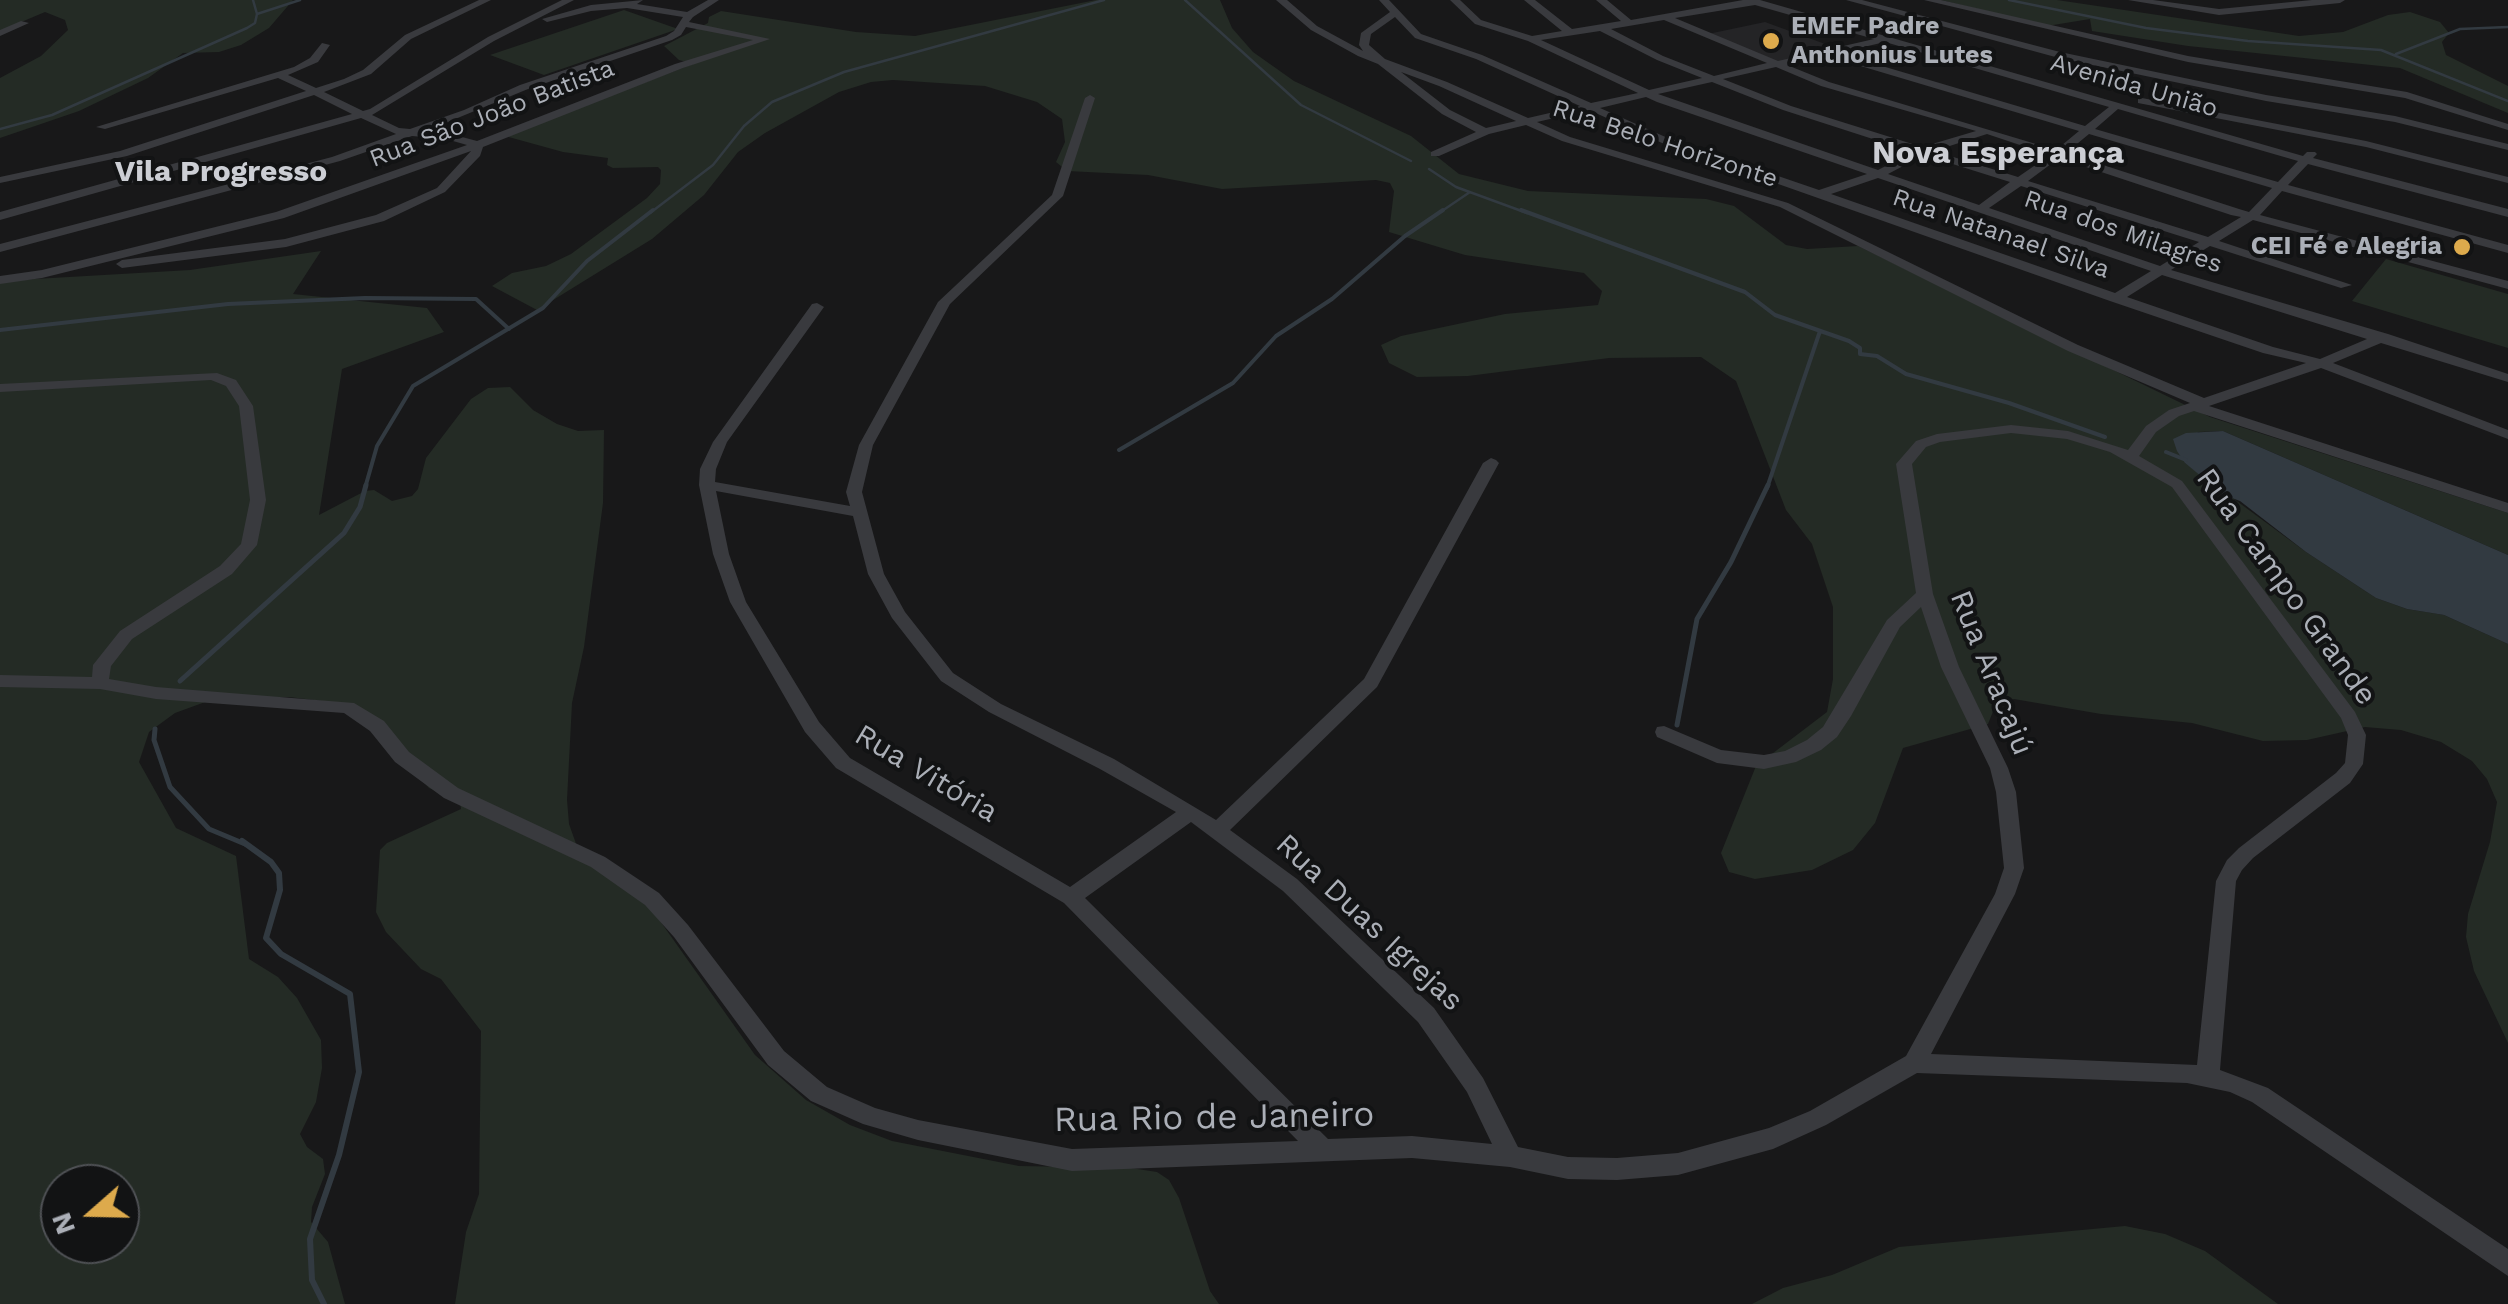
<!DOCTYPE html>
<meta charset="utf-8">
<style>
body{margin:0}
#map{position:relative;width:2508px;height:1304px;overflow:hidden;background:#181819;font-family:"Work Sans",sans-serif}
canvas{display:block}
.north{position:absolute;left:40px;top:1164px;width:100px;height:100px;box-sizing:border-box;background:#121314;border:2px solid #4f5155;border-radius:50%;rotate:250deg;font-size:28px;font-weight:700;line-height:40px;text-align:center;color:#abafb7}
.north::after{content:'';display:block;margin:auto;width:35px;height:45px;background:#ddaa4c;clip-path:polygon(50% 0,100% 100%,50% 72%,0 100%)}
</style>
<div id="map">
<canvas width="2508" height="1304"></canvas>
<div class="north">N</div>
</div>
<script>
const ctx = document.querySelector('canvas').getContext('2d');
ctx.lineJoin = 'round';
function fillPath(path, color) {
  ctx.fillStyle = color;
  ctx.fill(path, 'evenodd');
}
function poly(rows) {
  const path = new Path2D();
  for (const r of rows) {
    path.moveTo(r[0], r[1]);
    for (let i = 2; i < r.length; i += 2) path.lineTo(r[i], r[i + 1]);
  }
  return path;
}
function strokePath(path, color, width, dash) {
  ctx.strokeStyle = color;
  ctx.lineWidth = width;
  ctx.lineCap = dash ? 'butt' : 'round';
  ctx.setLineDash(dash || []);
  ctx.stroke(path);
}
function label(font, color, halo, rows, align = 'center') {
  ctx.font = font + ' "Work Sans",sans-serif';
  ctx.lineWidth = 8;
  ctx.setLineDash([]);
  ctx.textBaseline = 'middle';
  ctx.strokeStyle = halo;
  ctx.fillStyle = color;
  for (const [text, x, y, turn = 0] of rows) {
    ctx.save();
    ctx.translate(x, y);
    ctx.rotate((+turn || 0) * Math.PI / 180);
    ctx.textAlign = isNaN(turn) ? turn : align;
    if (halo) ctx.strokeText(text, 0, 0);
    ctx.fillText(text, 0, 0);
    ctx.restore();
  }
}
const built = poly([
 [1765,22,1836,48,1775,63,1708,34]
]);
const green = poly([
 [0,0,293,0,269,28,241,45,219,52,183,53,148,78,79,111,0,138,0,78,41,56,68,30,65,20,45,12,0,31],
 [1096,0,1220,0,1232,28,1253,52,1294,81,1411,136,1459,174,1528,191,1706,199,1734,206,1786,245,1807,249,1858,246,2210,417,2508,513,2508,555,2223,431,2198,432,2185,463,2306,552,2376,598,2407,609,2444,615,2508,644,2508,1043,2474,971,2466,937,2468,914,2490,842,2497,802,2487,779,2472,761,2441,742,2401,730,2365,727,2307,740,2263,741,2192,723,2101,714,2014,699,1994,709,1988,724,1903,748,1875,823,1853,850,1812,870,1755,879,1729,872,1721,853,1756,766,1827,712,1833,679,1833,607,1812,544,1786,510,1736,381,1701,357,1609,358,1468,376,1417,377,1389,363,1381,345,1401,336,1505,314,1598,305,1602,291,1584,273,1465,255,1389,232,1394,191,1390,183,1376,180,1222,189,1148,175,1067,171,1056,162,1065,142,1062,119,1037,102,985,86,893,80,871,82,839,92,765,133,738,152,704,195,652,239,537,310,492,286,512,273,546,266,571,254,647,198,660,184,661,170,658,167,613,168,607,165,608,158,563,152,505,136,693,64,679,60,664,46,708,23,709,17,721,11,856,32,915,36],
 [1941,0,2057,0,2299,36,2343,32,2388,15,2410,12,2440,22,2449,33,2442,42,2446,55,2508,86,2508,113,2400,68,2188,46,2092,31,2090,19,2047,26],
 [624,10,678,29,544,75,490,55],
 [321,251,293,294,427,308,444,332,342,369,319,515,365,491,374,490,392,501,412,496,418,489,426,458,471,399,488,388,510,387,533,410,557,424,578,431,604,430,603,503,584,647,572,703,567,800,569,824,579,852,653,911,755,1055,806,1100,850,1125,892,1141,1019,1166,1131,1168,1157,1172,1169,1180,1179,1198,1210,1291,1219,1304,455,1304,466,1232,479,1194,481,1031,441,979,421,969,386,932,376,912,380,850,387,843,461,809,460,802,429,788,369,725,322,701,289,697,219,697,175,713,149,732,139,762,176,828,236,856,249,959,278,977,297,998,321,1040,322,1068,316,1102,300,1134,307,1147,323,1159,325,1174,312,1207,311,1222,328,1242,345,1304,0,1304,0,281,190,270],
 [60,1184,120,1184,120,1244,60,1244],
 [2386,259,2508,294,2508,348,2352,301],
 [2125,1226,2165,1234,2205,1251,2278,1304,1752,1304,1783,1288,1832,1275,1899,1247]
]);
const water = poly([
 [2223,431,2508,555,2508,644,2444,615,2407,609,2376,598,2306,552,2240,501,2224,495,2185,463,2177,451,2173,439,2186,433]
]);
const streamFar3 = poly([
 [253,0,257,14],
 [1185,0,1301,105,1411,161],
 [2009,0,2146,28,2248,41,2381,50,2508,101],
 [2396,54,2460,29,2508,27],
 [0,129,52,115,247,28,255,23,257,14,300,0],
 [1429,169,1456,187,1527,213],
 [650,213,713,165,744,126,772,102,844,72,1104,0],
 [1439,213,1470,192]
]);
const streamFar2 = poly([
 [1521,210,1745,292,1775,315,1849,341,1860,348,1860,354,1877,356,1906,374,2009,403,2105,437],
 [0,330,228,304,365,298,476,299,509,329],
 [1119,450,1233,383,1276,336,1332,299,1405,236,1443,210],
 [2166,452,2186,460],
 [365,488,377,446,413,386,543,308,587,261,653,210],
 [1767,488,1820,331]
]);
const streamFar1 = poly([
 [180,681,344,533,360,507,366,485],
 [1677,725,1697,619,1731,562,1768,485],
 [155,729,154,740,170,787,209,829,245,844]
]);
const stream = poly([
 [242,841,271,862,279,873,280,890,266,938,281,954,350,994,359,1072,339,1155,310,1239,312,1280,324,1304]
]);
const minor = poly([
 [479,0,491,0,411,39,371,74,324,92,363,111,370,109,488,37,562,0,574,0,494,41,372,115,399,128,410,129,464,110,520,85,666,36,674,31,683,17,627,8,591,11,547,22,542,19,591,5,643,0,637,4,687,12,708,0,719,0,693,17,689,22,770,39,683,68,483,147,480,156,445,192,384,221,286,247,122,268,116,264,122,260,285,239,376,215,437,188,471,151,284,218,42,278,0,284,0,276,42,270,276,212,467,145,446,139,412,136,340,161,0,252,0,244,332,157,396,134,361,118,0,220,0,212,352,114,314,95,127,156,0,183,0,177,120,151,306,91,278,78,105,129,96,127,294,67,310,58,322,43,330,45,318,62,288,75,316,88,344,79,363,70,405,35,479,0],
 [686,27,753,40,675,64,477,141,447,133,426,131,528,89,672,40,681,35,686,27],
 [1276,0,1287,0,1317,26,1363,51,1359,45,1361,33,1390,12,1379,0,1389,0,1421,34,1482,55,1591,103,1638,93,1528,41,1475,24,1450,0,1460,0,1481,20,1532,36,1562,31,1524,0,1535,0,1572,29,1621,21,1596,0,1607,0,1631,20,1743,0,1760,0,2303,156,2307,152,2315,152,2317,154,2313,158,2508,209,2508,217,2308,164,2288,185,2508,245,2508,253,2282,191,2260,215,2508,281,2508,289,2253,220,2219,241,2352,285,2341,288,2210,246,2171,270,2388,334,2508,374,2508,382,2381,343,2333,363,2508,430,2508,439,2321,368,2209,406,2508,503,2508,513,2194,411,2179,416,2156,432,2139,456,2182,481,2355,712,2366,735,2363,764,2350,783,2253,858,2242,870,2236,881,2220,1070,2268,1088,2508,1249,2508,1276,2252,1102,2230,1092,2187,1083,1917,1073,1826,1125,1773,1149,1678,1175,1617,1180,1568,1179,1510,1167,1412,1158,1072,1171,918,1140,863,1124,811,1101,768,1065,674,937,645,905,591,867,444,798,395,762,370,731,344,713,156,699,100,689,0,687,0,675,92,677,93,665,120,631,220,566,241,544,250,500,239,406,226,386,211,380,0,392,0,384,217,373,236,380,253,406,266,500,257,545,232,574,132,639,111,666,109,679,156,687,354,703,384,721,409,752,458,788,605,857,659,893,688,925,784,1051,827,1087,875,1108,918,1120,1072,1149,1298,1141,1064,903,836,768,805,732,730,602,713,554,699,485,700,469,713,442,812,304,817,303,824,307,727,442,716,469,715,482,850,506,846,492,859,445,938,302,1052,195,1085,98,1090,95,1095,98,1063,196,950,304,873,445,862,492,884,574,905,612,953,673,1001,704,1114,759,1216,820,1364,679,1483,463,1491,458,1496,460,1499,463,1377,687,1230,830,1297,879,1434,1008,1483,1078,1518,1147,1568,1157,1617,1158,1678,1153,1769,1128,1810,1111,1906,1056,1995,894,2004,868,1996,792,1990,768,1941,667,1921,607,1900,627,1851,716,1837,737,1821,750,1796,762,1764,769,1717,763,1657,737,1655,732,1657,727,1664,726,1721,750,1764,755,1785,751,1807,740,1823,727,1887,620,1916,593,1896,464,1916,441,1937,434,2011,425,2068,431,2128,450,2146,426,2169,410,2190,403,2068,351,1780,207,1562,141,1526,125,1489,134,1439,156,1431,156,1431,152,1476,132,1442,114,1378,64,1358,56,1311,30,1276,0],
 [1755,5,1874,39,1778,61,1675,18,1755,5],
 [1395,17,1415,38,1476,59,1580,106,1528,118,1447,82,1385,59,1369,45,1371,34,1395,17],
 [1664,20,1767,63,1714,76,1663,56,1611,29,1664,20],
 [1600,31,1657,60,1702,78,1649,90,1541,40,1600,31],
 [1885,42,2109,107,2085,126,1838,53,1885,42],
 [1827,56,2079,131,2056,150,1829,82,1787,65,1827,56],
 [1776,67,1821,86,1976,131,1922,147,1791,106,1723,79,1776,67],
 [1401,72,1439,86,1516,121,1486,128,1450,110,1401,72],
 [1712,82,1783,110,1913,152,1878,170,1658,94,1712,82],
 [1646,97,1657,102,1867,174,1819,190,1670,139,1600,108,1646,97],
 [2118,109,2298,161,2278,182,2095,129,2118,109],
 [1589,110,1662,143,2110,301,2263,353,2306,363,2204,398,2078,345,1788,203,1570,137,1537,122,1589,110],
 [1987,134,2050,155,2018,177,1934,151,1987,134],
 [2089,134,2272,188,2249,212,2239,209,2066,153,2089,134],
 [1924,155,2010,182,1979,205,1888,174,1924,155],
 [2059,158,2231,215,2241,217,2208,237,2028,181,2059,158],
 [1878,178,2151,271,2115,293,1831,194,1878,178],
 [2021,186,2199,242,2160,266,1989,208,2021,186],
 [2162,275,2367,339,2320,359,2273,347,2127,297,2162,275],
 [2011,433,2067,439,2110,452,2172,487,2341,718,2348,735,2345,763,2336,773,2239,848,2227,860,2216,881,2197,1065,1931,1054,2015,894,2024,868,2016,792,2008,768,1959,667,1933,594,1912,464,1926,447,1940,442,2011,433],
 [716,491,853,516,868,574,892,618,941,681,989,712,1100,769,1176,812,1070,887,850,758,819,722,746,602,729,554,716,491],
 [1191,822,1283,891,1418,1022,1467,1092,1492,1144,1412,1136,1328,1139,1085,898,1191,822],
 [1846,0,1862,0,2060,52,2266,95,2395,116,2508,144,2508,150,2395,122,2266,101,2059,58,1846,0],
 [1924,0,1941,0,2188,56,2407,92,2508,124,2508,130,2405,98,2188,62,1924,0],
 [2128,0,2153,0,2219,9,2312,0,2345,0,2340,3,2219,15,2128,0],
 [21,21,29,23,0,36,0,30,21,21],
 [2142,98,2366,141,2508,177,2508,183,2366,147,2138,103,2138,99,2142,98]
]);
const markers = [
 [1771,41,10,"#ddaa4c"],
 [2462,247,10,"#ddaa4c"]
];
const farPoinames = [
 ["EMEF Padre",1791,27],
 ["Anthonius Lutes",1791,56],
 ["CEI Fé e Alegria",2442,247,"right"]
];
const farStreetnames = [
 ["Avenida União",2134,86,16],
 ["Rua São João Batista",492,114,-21],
 ["Rua Belo Horizonte",1665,144,18],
 ["Rua dos Milagres",2123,232,19],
 ["Rua Natanael Silva",2001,234,19]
];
const farQuarternames = [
 ["Vila Progresso",221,172]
];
const streetNames = [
 ["Rua Campo Grande",2286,587,54],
 ["Rua Aracajú",1991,673,68],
 ["Rua Vitória",926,774,31],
 ["Rua Duas Igrejas",1369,923,43]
];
const farDistrictnames = [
 ["Nova Esperança",1998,154]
];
const nearStreetnames = [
 ["Rua Rio de Janeiro",1214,1118,-1]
];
fillPath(built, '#242426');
fillPath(green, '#242b25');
fillPath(water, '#323a41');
strokePath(streamFar3, '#323a41', 2.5);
strokePath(streamFar2, '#323a41', 4);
strokePath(streamFar1, '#323a41', 5);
strokePath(stream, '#323a41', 6);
fillPath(minor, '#393a3e');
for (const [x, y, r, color] of markers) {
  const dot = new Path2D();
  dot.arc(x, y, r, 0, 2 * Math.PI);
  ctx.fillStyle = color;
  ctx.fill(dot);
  strokePath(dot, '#121314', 4);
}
label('bold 25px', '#abafb7', '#121314', farPoinames, 'left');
label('25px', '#abafb7', '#121314', farStreetnames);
label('bold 30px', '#ccced4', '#121314', farQuarternames);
label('30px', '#abafb7', '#121314', streetNames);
label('bold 32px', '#ccced4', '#121314', farDistrictnames);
label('35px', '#abafb7', '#121314', nearStreetnames);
</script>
